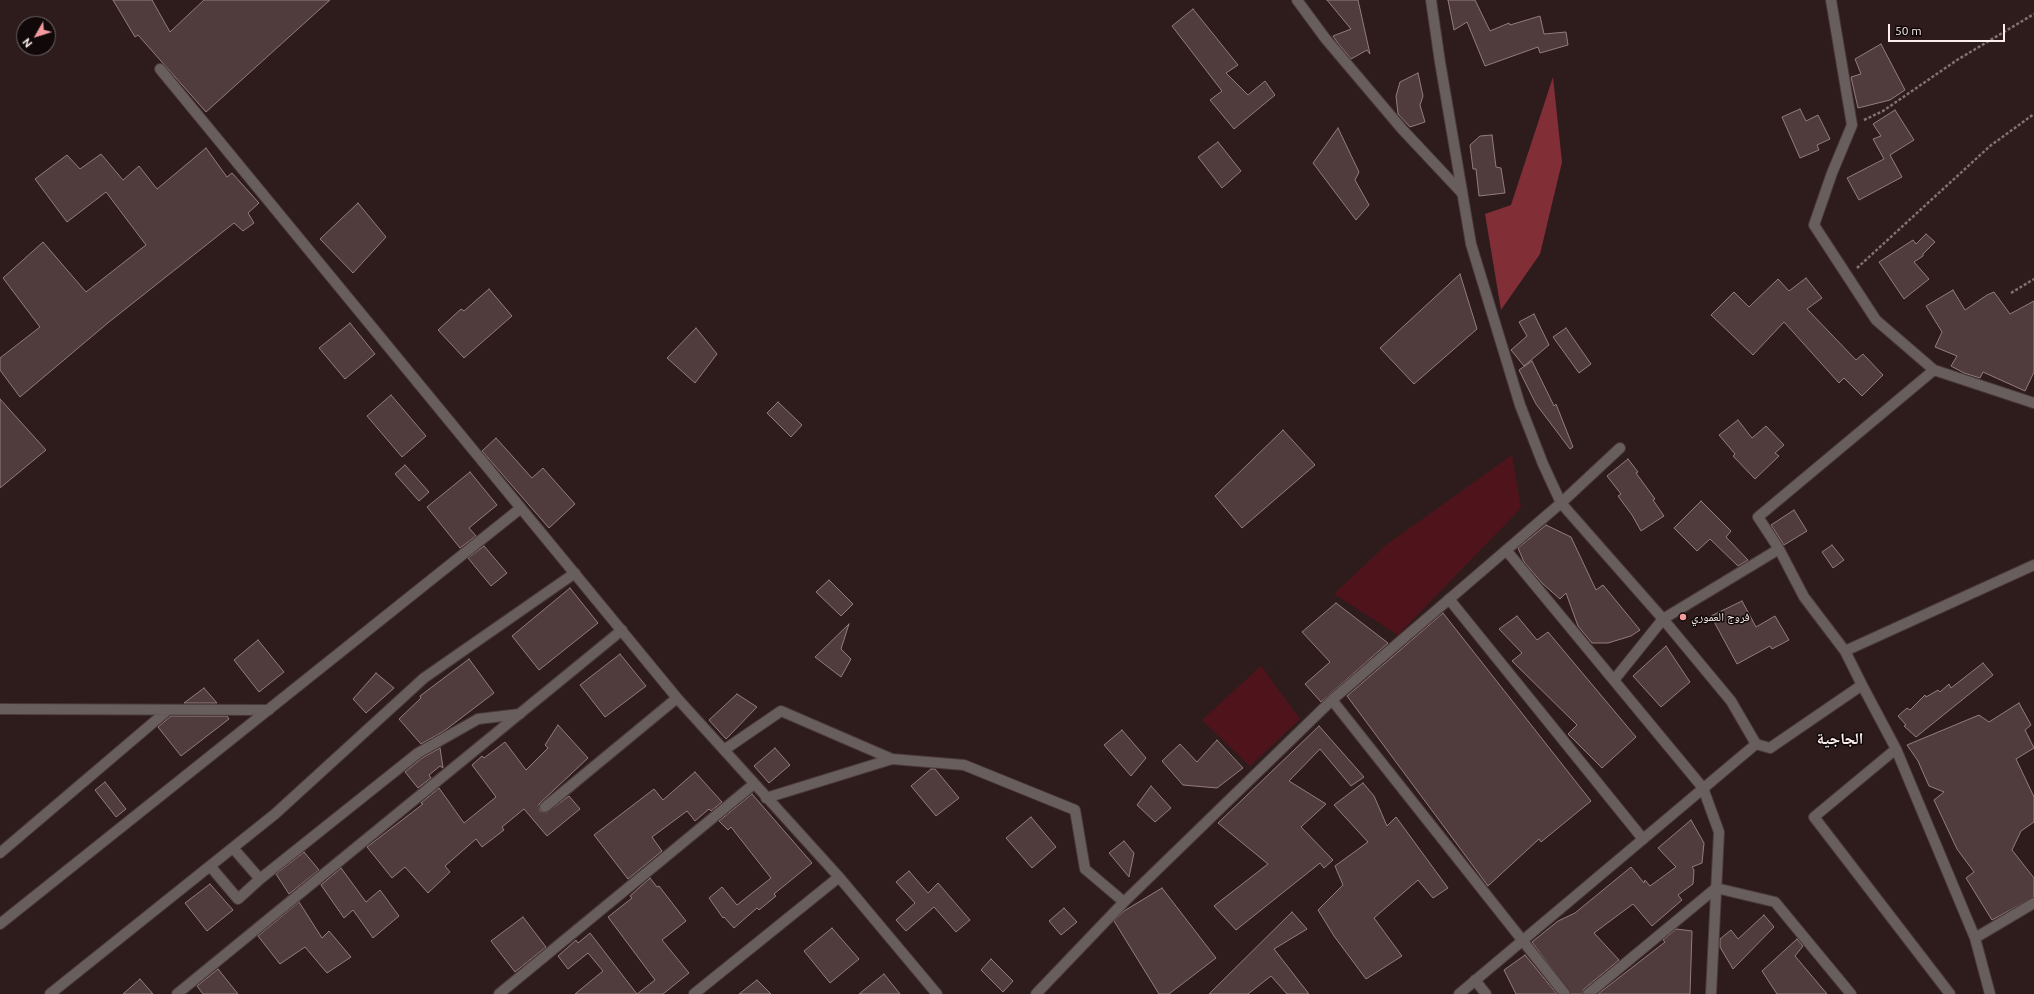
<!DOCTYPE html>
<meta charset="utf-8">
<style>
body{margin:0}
#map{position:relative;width:2034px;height:994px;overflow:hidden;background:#2e1c1c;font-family:Ubuntu,sans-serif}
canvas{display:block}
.north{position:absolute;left:16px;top:16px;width:40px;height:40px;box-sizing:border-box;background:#110909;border:1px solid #6f6565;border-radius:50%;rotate:231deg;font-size:11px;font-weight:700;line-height:16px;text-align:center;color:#fceeee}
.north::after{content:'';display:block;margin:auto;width:14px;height:18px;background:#f59b9e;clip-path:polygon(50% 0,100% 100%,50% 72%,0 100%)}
.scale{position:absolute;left:1888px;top:24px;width:117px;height:18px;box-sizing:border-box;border:2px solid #fceeee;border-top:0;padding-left:5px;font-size:12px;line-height:14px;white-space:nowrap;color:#fceeee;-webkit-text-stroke:3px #110909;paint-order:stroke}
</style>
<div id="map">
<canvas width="2034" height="994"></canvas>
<div class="north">N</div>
<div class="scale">50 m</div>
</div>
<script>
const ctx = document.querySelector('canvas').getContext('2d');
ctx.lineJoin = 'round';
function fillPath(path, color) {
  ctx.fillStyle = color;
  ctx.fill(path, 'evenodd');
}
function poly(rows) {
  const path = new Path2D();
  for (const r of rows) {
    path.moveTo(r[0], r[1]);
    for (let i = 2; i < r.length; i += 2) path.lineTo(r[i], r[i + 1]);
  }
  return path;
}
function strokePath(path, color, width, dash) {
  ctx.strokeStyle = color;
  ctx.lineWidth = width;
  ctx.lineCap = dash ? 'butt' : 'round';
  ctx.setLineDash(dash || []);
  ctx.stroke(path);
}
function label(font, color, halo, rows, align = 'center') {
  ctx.font = font + ' Ubuntu,"Noto Naskh Arabic",sans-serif';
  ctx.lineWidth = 3;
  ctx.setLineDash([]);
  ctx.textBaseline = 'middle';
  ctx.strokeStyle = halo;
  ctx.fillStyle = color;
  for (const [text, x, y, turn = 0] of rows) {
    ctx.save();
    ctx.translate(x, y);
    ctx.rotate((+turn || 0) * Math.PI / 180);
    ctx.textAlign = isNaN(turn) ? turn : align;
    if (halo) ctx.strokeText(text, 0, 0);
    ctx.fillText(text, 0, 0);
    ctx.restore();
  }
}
const green = poly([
 [1512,455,1521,508,1398,635,1334,594,1386,545],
 [1261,666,1300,719,1250,766,1202,720]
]);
const forest = poly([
 [1553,77,1562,162,1540,254,1501,310,1485,214,1511,205]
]);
const building = poly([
 [113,0,152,0,170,32,204,0,330,0,206,112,138,35,135,37,113,0],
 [1327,0,1358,0,1370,54,1367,50,1351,59,1337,42,1333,36,1351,29,1327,0],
 [1448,0,1475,0,1490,31,1509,23,1510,25,1540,16,1544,34,1566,32,1568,45,1540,53,1538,47,1485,66,1467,22,1454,30,1448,0],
 [1193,9,1238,65,1226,73,1248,95,1265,81,1275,95,1234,129,1210,100,1222,91,1172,26,1193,9],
 [1881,44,1905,90,1890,100,1858,108,1851,77,1861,74,1855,59,1881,44],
 [1418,73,1423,96,1420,105,1425,122,1410,127,1398,114,1396,96,1400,82,1418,73],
 [1800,109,1806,121,1818,115,1830,139,1817,145,1819,150,1800,158,1782,117,1800,109],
 [1895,110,1914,140,1890,155,1902,177,1859,200,1847,178,1884,159,1873,139,1881,136,1873,124,1895,110],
 [1338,128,1359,172,1355,180,1369,205,1356,220,1313,163,1338,128],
 [1492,135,1496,167,1501,168,1505,193,1479,196,1476,169,1473,169,1470,145,1480,136,1492,135],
 [1218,142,1241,171,1222,188,1198,157,1218,142],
 [206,148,227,177,232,173,259,203,248,213,254,223,243,231,234,223,109,322,20,397,0,370,0,358,40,327,3,278,43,242,86,292,146,245,106,192,67,222,35,179,67,155,80,169,101,154,123,180,139,166,157,189,206,148],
 [358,203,386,237,353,273,320,239,358,203],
 [1926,234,1935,242,1923,254,1923,256,1914,262,1929,279,1904,299,1879,262,1913,240,1916,244,1926,234],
 [1460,274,1477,329,1414,384,1380,348,1460,274],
 [1806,278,1822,298,1807,309,1856,360,1863,354,1883,375,1862,396,1844,378,1839,383,1784,322,1753,355,1711,315,1734,292,1749,307,1778,279,1789,291,1806,278],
 [489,289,512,316,464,358,438,330,461,309,464,311,489,289],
 [1953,290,1965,310,1987,295,1994,292,2010,314,2034,301,2034,372,2025,391,1983,372,1980,378,1964,373,1951,366,1957,356,1935,347,1942,332,1926,306,1953,290],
 [1534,314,1549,345,1524,366,1511,350,1527,336,1519,322,1534,314],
 [350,323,375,354,345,379,319,348,350,323],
 [696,328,717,354,695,383,667,358,696,328],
 [1566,328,1591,364,1579,373,1553,337,1566,328],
 [1532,361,1554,406,1556,404,1573,447,1570,449,1536,404,1519,370,1532,361],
 [391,395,426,436,402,457,367,416,391,395],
 [0,399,46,450,0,488,0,399],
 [778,402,802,425,791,437,767,413,778,402],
 [1738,420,1752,438,1766,426,1784,445,1775,453,1779,456,1755,479,1733,456,1735,454,1719,435,1738,420],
 [1283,430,1315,465,1242,528,1215,496,1283,430],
 [496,438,532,478,543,468,575,504,549,528,482,451,496,438],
 [1628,459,1638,472,1636,473,1655,499,1653,500,1664,516,1641,531,1632,515,1618,496,1621,494,1607,476,1628,459],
 [405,465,429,492,419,501,395,474,405,465],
 [470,472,497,505,469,528,476,536,460,548,427,507,470,472],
 [1701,501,1731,531,1726,537,1748,560,1738,566,1710,539,1697,551,1674,528,1701,501],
 [1794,510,1807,531,1784,545,1771,525,1794,510],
 [1546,525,1571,537,1596,590,1603,585,1640,630,1631,636,1608,643,1592,643,1578,626,1566,593,1560,599,1543,584,1524,562,1518,548,1546,525],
 [1832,545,1844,560,1833,568,1822,552,1832,545],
 [484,546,507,573,491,586,468,558,484,546],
 [829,580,853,604,841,616,816,592,829,580],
 [570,588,598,623,539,670,512,636,570,588],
 [1742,601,1756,627,1775,616,1789,640,1772,649,1770,646,1737,664,1711,616,1742,601],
 [1336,603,1388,643,1321,702,1305,684,1330,662,1302,632,1336,603],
 [1443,613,1591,801,1541,842,1539,839,1488,886,1347,696,1443,613],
 [1517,616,1537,640,1548,632,1636,737,1602,768,1568,734,1577,725,1512,661,1522,653,1499,629,1517,616],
 [849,624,841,649,851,659,841,677,815,657,849,624],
 [258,640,284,672,259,692,234,660,258,640],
 [1666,646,1690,682,1661,707,1633,676,1666,646],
 [620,654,646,686,605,717,580,685,620,654],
 [469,659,494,693,444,731,421,744,399,719,421,698,420,696,469,659],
 [1983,663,1993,675,1916,737,1904,726,1906,725,1898,716,1907,708,1910,710,1925,695,1926,697,1938,690,1940,692,1949,684,1951,688,1983,663],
 [376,673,394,688,366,713,353,699,376,673],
 [204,688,217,703,184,703,204,688],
 [737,694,757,707,726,739,709,720,737,694],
 [2019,703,2031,725,2025,730,2034,748,2016,759,2034,797,2034,822,2021,831,2012,850,2034,878,2034,897,1992,920,1966,878,1974,872,1957,849,1934,800,1944,792,1929,786,1918,761,1907,745,1979,715,1989,722,2019,703],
 [171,716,227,716,229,719,181,756,158,727,171,716],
 [558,725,588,758,539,804,540,811,546,813,569,796,580,809,547,836,524,809,502,827,504,830,482,847,476,839,445,866,450,872,428,893,405,867,392,878,367,847,423,804,421,803,439,788,464,823,496,797,472,765,482,756,484,758,505,742,526,770,548,748,545,745,558,725],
 [1319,726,1364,777,1351,786,1320,749,1289,781,1326,804,1301,827,1333,860,1324,868,1320,863,1236,930,1214,906,1268,864,1218,823,1319,726],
 [1122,730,1146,758,1131,776,1104,745,1122,730],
 [1217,740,1243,768,1217,788,1183,785,1162,761,1180,744,1197,762,1217,740],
 [440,748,443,768,440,766,429,775,431,778,418,788,405,772,422,758,440,748],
 [775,748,790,765,769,783,754,766,775,748],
 [931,769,935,769,959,798,936,816,911,786,931,769],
 [695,772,722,802,711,811,709,809,695,821,687,811,652,837,662,851,628,879,594,835,654,789,663,800,695,772],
 [105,782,126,809,116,817,95,790,105,782],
 [1363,783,1374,796,1387,826,1396,817,1448,888,1433,898,1418,880,1374,918,1402,956,1366,979,1334,936,1318,910,1343,885,1335,866,1368,842,1334,805,1363,783],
 [1151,786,1171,808,1155,822,1137,805,1151,786],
 [752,794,812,863,774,894,776,896,759,910,757,908,734,928,724,917,723,918,709,898,722,887,737,905,771,878,731,827,728,830,719,821,752,794],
 [1031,817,1056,847,1032,868,1006,838,1031,817],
 [1691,820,1704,843,1702,863,1692,867,1694,870,1693,884,1678,895,1682,900,1652,926,1633,904,1594,933,1619,960,1584,989,1582,994,1571,994,1532,942,1558,921,1575,913,1631,867,1644,883,1645,880,1650,886,1676,867,1658,848,1691,820],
 [1124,841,1134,853,1129,877,1109,853,1124,841],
 [304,852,319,870,289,894,276,874,304,852],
 [341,868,366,902,380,890,399,916,373,938,353,910,344,918,321,885,341,868],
 [909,871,928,893,938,883,970,920,956,932,934,907,906,931,896,920,915,903,896,882,909,871],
 [650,878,657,887,659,886,686,921,662,940,689,973,663,994,575,994,603,971,588,953,568,969,558,956,576,940,578,943,590,933,637,994,655,980,608,917,632,898,630,896,650,878],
 [210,884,233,910,207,931,185,903,210,884],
 [1162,888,1216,958,1169,994,1159,994,1114,921,1124,911,1162,888],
 [299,902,322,938,329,931,351,957,327,973,305,947,280,964,258,936,299,902],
 [1064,908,1077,922,1061,935,1049,921,1064,908],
 [1292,912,1307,929,1274,949,1309,994,1287,994,1271,976,1248,994,1209,994,1292,912],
 [1764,915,1774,927,1733,969,1720,947,1720,939,1731,930,1738,939,1764,915],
 [523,917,546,947,515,972,491,941,523,917],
 [832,928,859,959,830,983,804,951,832,928],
 [1676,929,1692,931,1690,994,1598,994,1665,942,1663,940,1676,929],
 [1797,939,1803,946,1795,956,1827,994,1777,994,1762,971,1797,939],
 [1525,955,1557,994,1516,994,1504,970,1525,955],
 [991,959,1013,981,1003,992,981,970,991,959],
 [218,969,238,994,203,994,197,986,218,969],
 [884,974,900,994,859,994,884,974],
 [140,979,153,994,123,994,140,979],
 [757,980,771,994,739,994,757,980]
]);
const path = poly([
 [1864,120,1883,111,1957,60,2034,14],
 [1857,268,1990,146,2034,114],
 [2011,293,2034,279]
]);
const minor = poly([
 [1297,0,1325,38,1402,129,1462,193],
 [1831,0,1852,125,1832,173,1814,225,1876,320,1934,370],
 [160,69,677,698,839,877],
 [1779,549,1804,597,1845,651,1862,685],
 [1506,550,1703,788,1719,832,1711,994],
 [1449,599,1643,839],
 [1845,651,2034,565],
 [1614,680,1663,619,1779,549,1758,517,1934,370,2034,403],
 [1332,700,1565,994],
 [0,709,269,710],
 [1756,744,1770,748,1862,685,1896,749,1975,938,1990,994],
 [1896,749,1814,817,1950,994],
 [724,750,781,711,892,759],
 [766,798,892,759,964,765,1075,810,1085,869,1124,902],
 [545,807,677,698],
 [0,853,168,710],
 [210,866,238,899,260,879,233,848],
 [260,879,418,753,478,719,520,714],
 [0,924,521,508],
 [1975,938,2034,903],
 [1475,980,1486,994],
 [50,994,275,814,424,678,575,573],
 [177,994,622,630],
 [499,994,754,784],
 [694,994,839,877,937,994],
 [1036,994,1124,902,1332,700,1561,503,1620,448],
 [1588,994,1716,888,1775,902,1851,994]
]);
const tertiary = poly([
 [1431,0,1440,62,1471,244,1520,405,1543,464,1561,503,1663,619,1731,701,1756,744,1459,994]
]);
const markers = [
 [1683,617,4,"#f59b9e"]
];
const poiNames = [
 ["فروج العموري",1691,617]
];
const districtNames = [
 ["الجاجية",1840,739]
];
fillPath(green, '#4f141b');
fillPath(forest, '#812e36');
fillPath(building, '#513c3d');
strokePath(building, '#937c7c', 1);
strokePath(minor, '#4b3939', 12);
strokePath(tertiary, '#4b3939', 12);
strokePath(path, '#817171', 2.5, [3, 2]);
strokePath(minor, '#685e5e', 10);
strokePath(tertiary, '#685e5e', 10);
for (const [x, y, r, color] of markers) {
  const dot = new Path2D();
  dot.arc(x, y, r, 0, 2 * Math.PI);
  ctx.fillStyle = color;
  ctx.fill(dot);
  strokePath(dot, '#110909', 1.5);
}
label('12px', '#fceeee', '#110909', poiNames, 'left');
label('bold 16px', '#fceeee', '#110909', districtNames);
</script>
